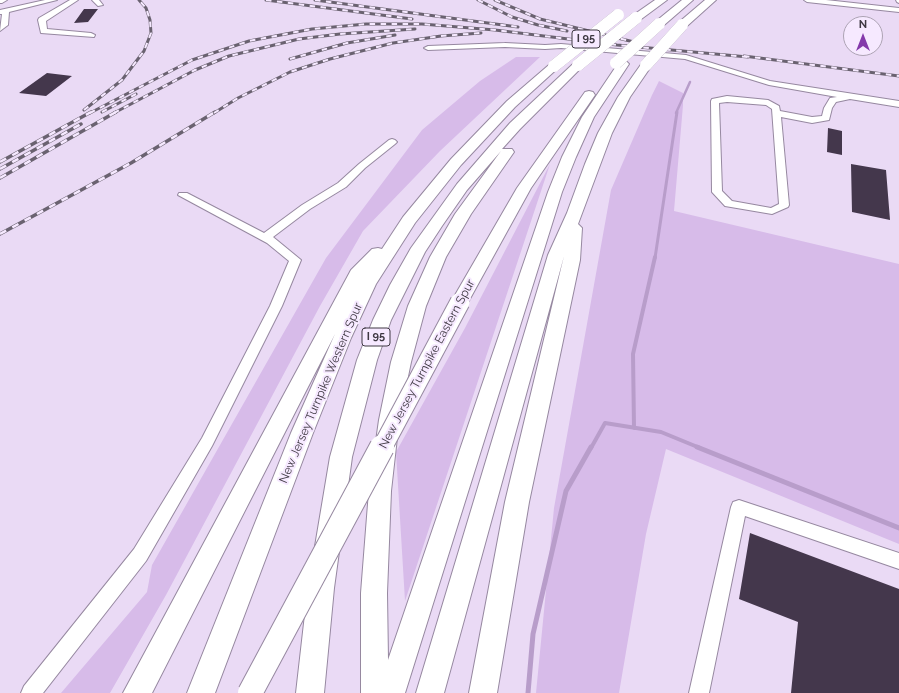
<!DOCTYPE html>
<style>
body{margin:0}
#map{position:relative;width:899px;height:693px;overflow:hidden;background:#eadaf5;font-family:Raleway,sans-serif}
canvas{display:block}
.north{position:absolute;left:843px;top:16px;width:40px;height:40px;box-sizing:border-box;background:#f6e9ff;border:1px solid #aca2b3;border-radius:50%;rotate:0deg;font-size:11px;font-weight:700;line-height:16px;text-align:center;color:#3e3842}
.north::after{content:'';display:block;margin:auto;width:14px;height:18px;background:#8439ab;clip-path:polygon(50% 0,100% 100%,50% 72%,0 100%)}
</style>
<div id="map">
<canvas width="899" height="693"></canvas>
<div class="north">N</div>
</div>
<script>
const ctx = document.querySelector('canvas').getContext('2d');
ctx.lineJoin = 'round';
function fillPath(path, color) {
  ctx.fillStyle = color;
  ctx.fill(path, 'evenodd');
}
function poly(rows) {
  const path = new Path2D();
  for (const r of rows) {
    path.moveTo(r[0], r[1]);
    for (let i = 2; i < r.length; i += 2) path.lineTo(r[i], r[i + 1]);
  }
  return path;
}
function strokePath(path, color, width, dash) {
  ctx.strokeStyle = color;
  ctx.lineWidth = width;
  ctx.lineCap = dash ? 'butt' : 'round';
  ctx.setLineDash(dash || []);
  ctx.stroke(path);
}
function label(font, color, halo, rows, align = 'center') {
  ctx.font = font + ' Raleway,sans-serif';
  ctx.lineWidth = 4;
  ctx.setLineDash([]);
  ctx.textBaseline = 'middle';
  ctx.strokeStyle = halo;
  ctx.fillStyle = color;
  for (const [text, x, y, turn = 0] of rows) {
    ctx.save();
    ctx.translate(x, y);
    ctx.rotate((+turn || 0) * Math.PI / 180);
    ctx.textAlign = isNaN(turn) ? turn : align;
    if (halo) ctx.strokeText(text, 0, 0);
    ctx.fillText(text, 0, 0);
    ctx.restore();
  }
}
const green = poly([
 [516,57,540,57,440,151,363,231,320,306,166,595,110,693,61,693,147,592,152,565,326,258,422,130,480,81],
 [659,81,683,93,683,105,674,211,899,264,899,544,666,449,646,534,619,693,536,693,554,508,611,190,652,95],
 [550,164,405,601,396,452,465,328]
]);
const streamFar3 = poly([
 [676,113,690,82]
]);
const streamFar2 = poly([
 [655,258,677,112]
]);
const streamFar1 = poly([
 [634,428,633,354,655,257],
 [591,448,605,423,661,432,700,448]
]);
const stream = poly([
 [697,447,899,528],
 [528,693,533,634,566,491,591,447]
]);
const building = poly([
 [84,9,98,9,88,22,74,23],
 [47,73,72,76,46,96,19,93],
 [828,128,842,131,842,155,827,152],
 [851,164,886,170,890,220,852,212],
 [750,533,899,589,899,693,791,693,798,622,739,599]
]);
const minor = poly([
 [45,0,57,0,9,12,8,25,0,31,2,14,0,14,0,10,45,0],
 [70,0,78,0,46,21,47,29,91,33,95,35,94,37,41,33,38,20,39,18,70,0],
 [92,0,99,0,103,5,98,6,92,0],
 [804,0,826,0,899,8,899,12,807,2,804,0],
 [896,0,899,0,899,3,897,2,896,0],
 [505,43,545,45,561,44,686,55,770,81,899,101,899,107,850,99,836,102,832,108,829,120,812,123,781,117,789,205,788,207,772,214,725,206,712,192,711,101,712,99,727,96,768,100,779,106,780,111,812,117,822,116,824,108,830,98,837,97,769,85,685,59,561,48,545,49,505,47,428,50,424,48,428,46,505,43],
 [727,102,766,105,772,109,779,204,771,208,732,201,722,191,719,103,727,102],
 [392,139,395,140,397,142,395,144,365,168,346,187,310,209,273,237,301,260,282,306,212,446,146,561,43,693,21,693,24,686,134,549,202,438,270,306,289,261,267,243,178,195,179,193,187,193,264,233,302,205,338,183,359,164,389,140,392,139],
 [739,500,899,553,899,569,745,516,709,693,689,693,731,507,733,502,739,500]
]);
const highway = poly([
 [0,0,7,0,2,3,0,3,0,0],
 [655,0,667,0,640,20,632,20,631,18,632,16,655,0],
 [682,0,693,0,663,26,655,26,654,24,655,22,682,0],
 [705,0,716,0,686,27,678,27,677,25,678,23,705,0],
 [623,61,627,62,629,64,594,117,576,157,562,192,405,693,361,693,361,593,369,491,379,420,391,362,408,306,430,257,455,214,501,151,467,190,442,226,425,252,391,320,377,360,352,457,334,588,324,693,296,693,308,588,330,457,357,360,373,320,390,285,411,248,457,184,510,123,574,63,582,63,584,65,520,129,502,149,512,149,514,152,471,214,446,257,426,306,411,362,399,420,391,491,387,593,388,660,548,192,562,157,582,117,619,62,623,61],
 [646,62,650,63,652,65,630,97,612,133,578,224,582,228,580,260,529,502,497,693,469,693,505,502,564,256,444,693,416,693,548,255,567,213,585,164,598,133,618,97,642,63,646,62],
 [554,63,558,64,560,66,558,68,515,107,461,165,415,223,376,284,351,338,313,433,215,693,187,693,291,433,335,334,152,693,123,693,351,270,372,249,378,248,382,249,403,217,451,159,507,101,550,64,554,63],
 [589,91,593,92,595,95,531,188,466,306,460,308,454,306,451,302,517,188,585,92,589,91]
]);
const railFar1 = poly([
 [266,0,412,19],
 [315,0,518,27],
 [478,0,512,17,538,25,567,31],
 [495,0,540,19,634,42],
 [744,56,899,76],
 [290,59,347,43,395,35],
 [84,110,122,80,144,51,151,33,150,20,146,8,139,0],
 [102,112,136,94],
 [90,113,192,60,249,41,312,29,366,24,422,24,495,30,617,45,748,57],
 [114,113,195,70,229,56,299,39,340,34,415,29],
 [214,113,238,98,290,72,330,59,393,43,441,36,481,33]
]);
const rail = poly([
 [0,162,91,112],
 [0,169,81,124],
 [0,178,116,112],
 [0,234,131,163,215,112]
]);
const highwayBridgeFar2 = poly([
 [616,63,659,24],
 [578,65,636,18],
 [646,65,682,25],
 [554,66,618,15]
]);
const highwayBridgeFar1 = poly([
 [382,448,460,302]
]);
const highwayBridge = poly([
 [250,693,382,447]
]);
const shields = [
 [586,39,28],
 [376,337,28]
];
const shieldNames = [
 ["I 95",586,39],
 ["I 95",376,337]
];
const streetNames = [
 ["New Jersey Turnpike Eastern Spur",427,364,-62],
 ["New Jersey Turnpike Western Spur",321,393,-67]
];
fillPath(green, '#d7bbe9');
strokePath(streamFar3, '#b89dca', 2.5);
strokePath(streamFar2, '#b89dca', 3);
strokePath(streamFar1, '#b89dca', 4);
strokePath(stream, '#b89dca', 5);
fillPath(building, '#44374c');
strokePath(minor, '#9688a0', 2);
strokePath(highway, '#9688a0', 2);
fillPath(minor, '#fff');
fillPath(highway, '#fff');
strokePath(railFar1, '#6a6270', 3);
strokePath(rail, '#6a6270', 3.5);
strokePath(railFar1, '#f6e9ff', 2, [5.5]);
strokePath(rail, '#f6e9ff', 2.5, [7]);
strokePath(highwayBridgeFar2, '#9688a0', 12, []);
strokePath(highwayBridgeFar1, '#9688a0', 21, []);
strokePath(highwayBridge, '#9688a0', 26, []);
strokePath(highwayBridgeFar2, '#fff', 12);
strokePath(highwayBridgeFar1, '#fff', 19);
strokePath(highwayBridge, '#fff', 24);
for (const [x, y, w] of shields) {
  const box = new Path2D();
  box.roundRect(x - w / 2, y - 9, w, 18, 3);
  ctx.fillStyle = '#f6e9ff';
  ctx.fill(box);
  strokePath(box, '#3e3842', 1);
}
label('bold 11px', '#3e3842', null, shieldNames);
label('12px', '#3e3842', '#f6e9ff', streetNames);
</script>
